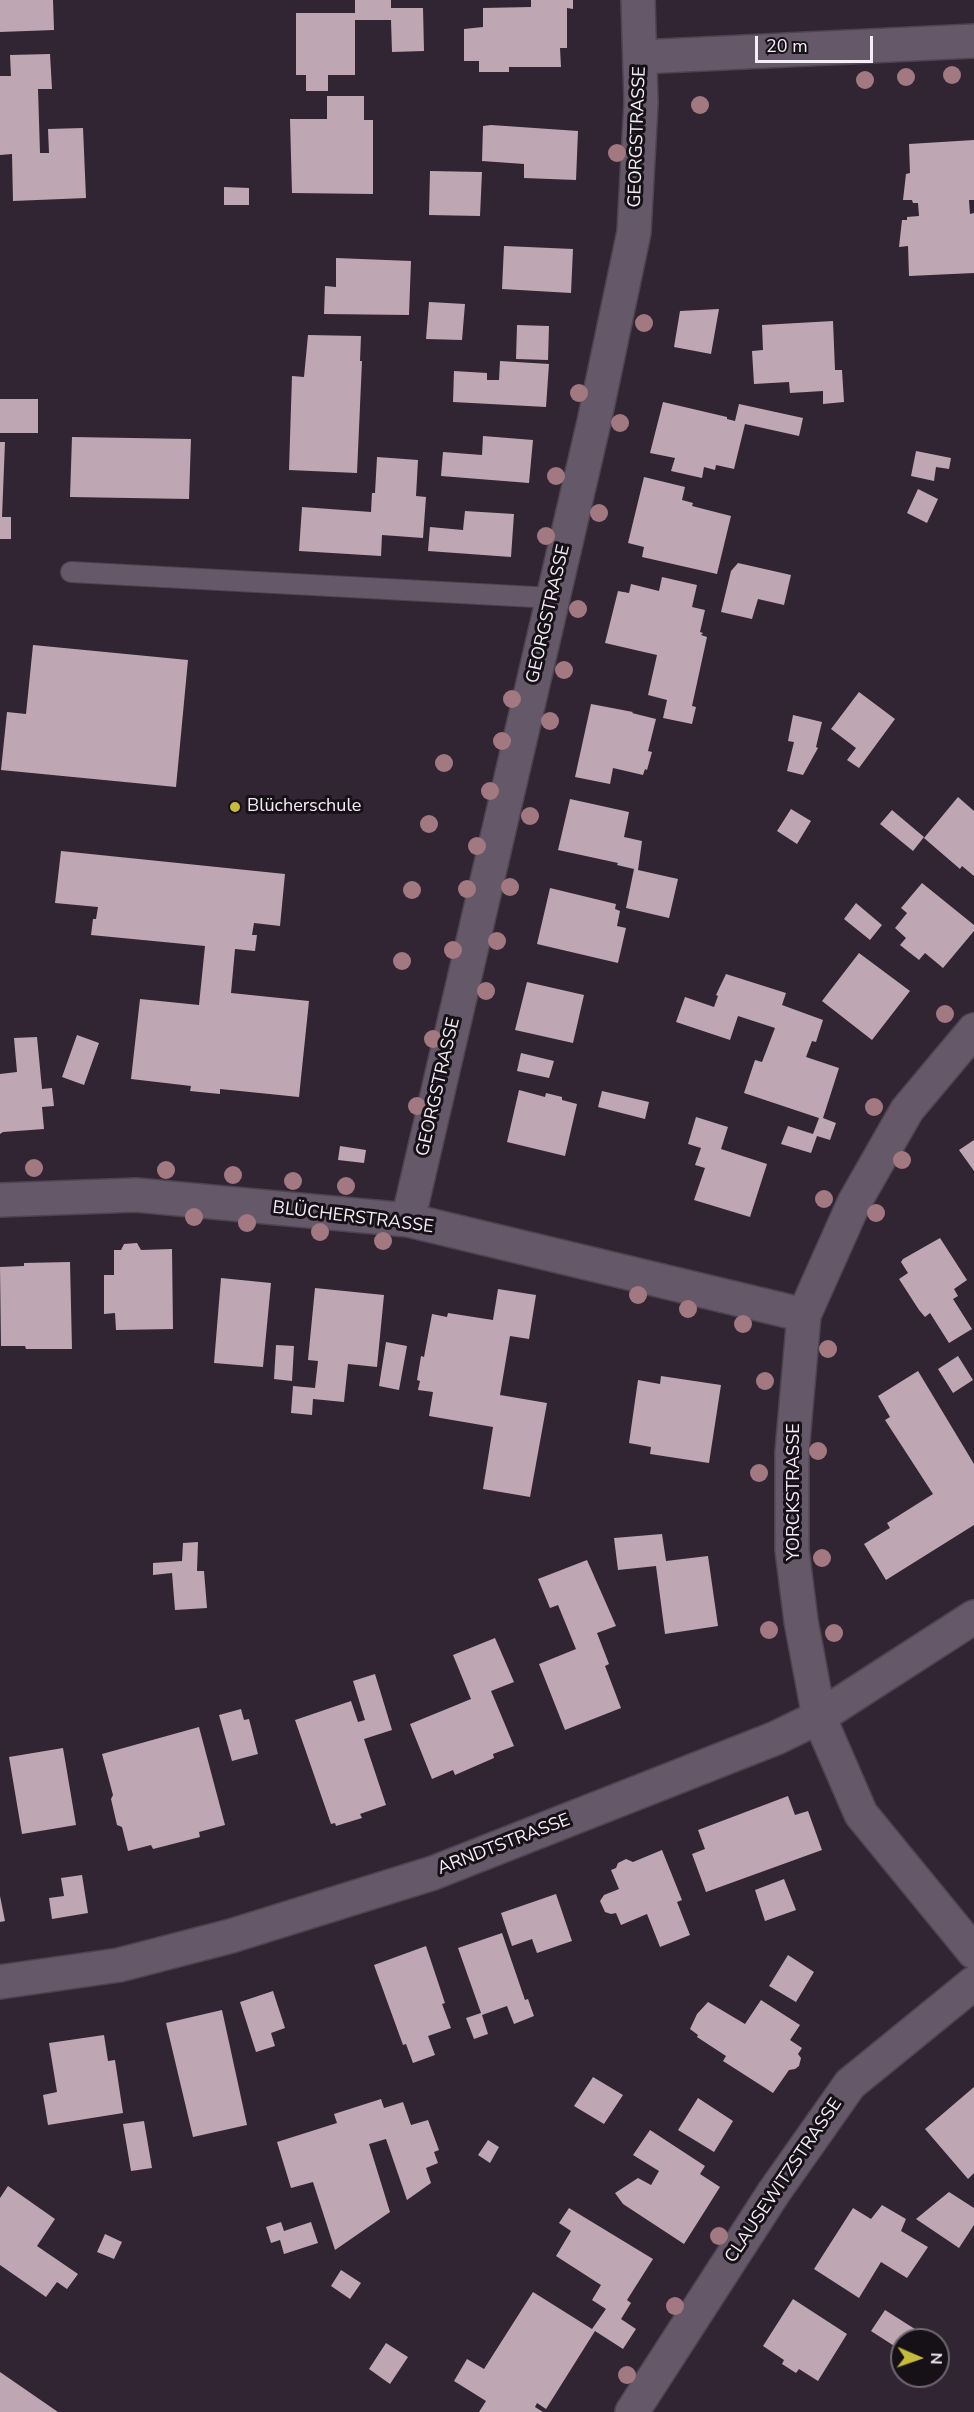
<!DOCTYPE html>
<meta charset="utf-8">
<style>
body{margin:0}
#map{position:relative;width:974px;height:2412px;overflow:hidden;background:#312534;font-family:"Nunito Sans",sans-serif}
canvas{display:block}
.north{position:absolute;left:890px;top:2328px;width:60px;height:60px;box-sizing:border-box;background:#161117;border:2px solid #6f6971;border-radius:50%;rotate:92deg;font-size:16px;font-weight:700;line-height:24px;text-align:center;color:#f5edf7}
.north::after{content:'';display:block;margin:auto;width:21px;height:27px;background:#c7bb3b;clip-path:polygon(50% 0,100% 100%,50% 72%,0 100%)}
.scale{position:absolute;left:755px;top:36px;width:118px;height:27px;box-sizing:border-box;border:3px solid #f5edf7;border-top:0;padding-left:8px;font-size:18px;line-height:21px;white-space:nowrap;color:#f5edf7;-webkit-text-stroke:4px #161117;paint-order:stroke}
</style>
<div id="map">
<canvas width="974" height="2412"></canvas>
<div class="north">N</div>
<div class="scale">20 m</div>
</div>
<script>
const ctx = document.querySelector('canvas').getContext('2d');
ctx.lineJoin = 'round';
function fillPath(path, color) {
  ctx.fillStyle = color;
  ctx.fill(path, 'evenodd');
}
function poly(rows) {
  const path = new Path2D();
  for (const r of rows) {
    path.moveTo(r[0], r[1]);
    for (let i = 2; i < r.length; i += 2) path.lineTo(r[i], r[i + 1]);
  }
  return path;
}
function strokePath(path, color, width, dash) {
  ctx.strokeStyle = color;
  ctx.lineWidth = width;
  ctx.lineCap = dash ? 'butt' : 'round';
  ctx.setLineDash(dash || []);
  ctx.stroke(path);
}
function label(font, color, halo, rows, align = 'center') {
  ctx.font = font + ' "Nunito Sans",sans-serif';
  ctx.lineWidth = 6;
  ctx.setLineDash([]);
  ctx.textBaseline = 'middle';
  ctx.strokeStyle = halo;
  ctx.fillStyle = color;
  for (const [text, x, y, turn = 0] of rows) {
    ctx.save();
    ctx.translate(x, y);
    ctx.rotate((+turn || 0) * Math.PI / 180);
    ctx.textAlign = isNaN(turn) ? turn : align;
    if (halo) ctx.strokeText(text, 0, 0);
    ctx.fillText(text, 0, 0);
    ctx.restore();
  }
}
const building = poly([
 [0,0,53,0,54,30,0,32],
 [355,0,391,0,391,8,423,8,424,51,392,52,391,20,355,20,355,75,328,75,328,91,306,91,306,75,296,75,296,13,355,13],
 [531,0,573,0,573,9,567,8,567,48,560,48,561,67,509,67,509,72,479,72,479,61,464,61,464,29,483,27,483,8,531,7],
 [50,54,52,89,38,89,40,153,49,153,48,129,83,128,86,198,13,201,12,154,0,155,0,76,11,76,10,55],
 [327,96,364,96,364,120,373,120,373,194,292,193,290,119,327,119],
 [491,125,578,131,576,180,524,178,524,164,482,161,483,126],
 [974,140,974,200,969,200,970,214,974,213,974,273,909,276,908,246,899,247,902,220,907,220,907,217,919,216,918,203,913,203,912,200,903,200,906,174,910,173,909,144],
 [430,171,482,172,480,216,429,215],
 [224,187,249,188,249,205,224,205],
 [504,246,573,249,571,293,502,289],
 [336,258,411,261,409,315,324,314,325,286,336,287],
 [429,302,465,304,462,340,426,339],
 [719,309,711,354,674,347,680,311],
 [833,321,835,370,842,370,844,402,823,404,823,391,790,393,789,382,754,384,752,351,763,350,762,325],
 [517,325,549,326,548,360,516,359],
 [308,335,361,336,360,361,362,361,357,473,289,470,292,376,304,377],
 [500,361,549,364,546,407,453,402,454,371,487,373,487,380,499,380],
 [0,399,38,399,38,433,0,433],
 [663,402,727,417,727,419,735,421,739,404,803,418,799,436,745,424,734,469,716,465,715,470,704,467,702,478,671,471,675,458,650,453],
 [483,436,533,440,529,483,441,476,443,452,482,455],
 [72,437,191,439,189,499,70,497],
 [0,442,5,442,2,517,11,517,11,539,0,539],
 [916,451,951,458,949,469,936,467,934,481,911,476],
 [377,457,418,460,416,496,426,497,423,538,382,535,381,556,299,551,302,507,371,512,372,493,375,493],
 [644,477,685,487,682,500,693,503,692,506,731,516,717,574,642,557,644,547,628,543],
 [918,489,938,499,927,523,907,513],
 [465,511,514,514,511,557,428,551,430,527,463,530],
 [738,563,791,575,784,605,758,599,752,619,721,612,731,571],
 [662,577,697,585,692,607,705,610,700,632,703,633,701,635,707,637,692,706,696,707,692,724,663,718,667,700,648,695,657,655,605,643,618,591,629,593,631,584,659,591],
 [33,645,188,660,176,787,1,770,7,712,26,714],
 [859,692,895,719,859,768,847,760,856,748,831,729],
 [591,704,633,712,632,713,656,719,648,751,652,752,647,770,645,769,643,775,613,768,610,784,575,777],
 [793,715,822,722,816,747,818,748,803,775,787,771,794,742,788,741],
 [958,797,974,811,974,876,962,866,960,869,924,838],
 [570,799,629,812,624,837,642,841,638,870,678,879,669,918,626,908,634,869,617,865,618,863,558,850],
 [791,809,811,821,797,844,777,831],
 [892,810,924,837,913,851,880,824],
 [61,851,285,874,280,926,254,923,252,935,257,935,255,951,235,949,231,993,309,1001,299,1097,220,1089,220,1094,190,1091,191,1086,131,1079,140,999,199,1005,205,946,91,935,93,919,96,919,98,907,55,903],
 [922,883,974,925,974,931,943,968,925,953,919,960,900,945,906,938,895,928,907,913,901,908],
 [550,888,616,904,615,909,620,911,617,926,626,928,618,963,537,944],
 [856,903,882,925,870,940,844,919],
 [859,953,910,991,872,1040,822,1001],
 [726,974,786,993,782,1005,823,1020,816,1042,812,1041,806,1057,839,1068,823,1118,836,1123,830,1140,817,1136,811,1153,781,1144,788,1126,813,1134,819,1118,744,1093,755,1060,762,1062,775,1028,738,1016,730,1040,676,1022,685,997,714,1007,718,996,716,995],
 [527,982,584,995,573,1043,515,1030],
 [77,1035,99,1043,84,1085,62,1077],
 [37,1037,42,1089,52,1088,54,1106,42,1107,44,1129,3,1132,0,1134,0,1074,17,1072,14,1038],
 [521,1053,554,1061,549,1078,517,1071],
 [519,1090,545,1097,546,1093,562,1097,562,1100,577,1104,565,1156,507,1142],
 [602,1091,649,1102,645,1119,598,1107],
 [696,1117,728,1127,721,1149,767,1164,750,1217,694,1200,705,1168,695,1165,701,1148,688,1144],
 [974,1140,974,1171,959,1150],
 [340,1146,366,1150,364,1163,338,1160],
 [940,1238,967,1280,954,1289,958,1296,953,1299,972,1329,949,1343,930,1313,925,1317,919,1310,899,1279,908,1273,901,1262,903,1259],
 [137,1243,141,1250,172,1249,173,1329,116,1330,115,1313,104,1314,104,1275,114,1275,114,1250,121,1250,124,1244],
 [70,1262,72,1349,26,1349,25,1346,1,1346,0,1267,24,1266,24,1263],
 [221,1278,271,1283,263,1367,214,1363],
 [315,1288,384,1295,377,1367,348,1364,344,1402,313,1399,312,1415,291,1413,293,1386,315,1388,318,1361,308,1360],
 [498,1289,536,1295,529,1339,510,1336,500,1395,547,1403,530,1497,483,1489,493,1427,429,1416,433,1392,418,1390,420,1381,417,1380,421,1356,424,1357,432,1314,447,1317,448,1313,493,1320],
 [386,1342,407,1346,399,1390,379,1386],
 [276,1345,294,1346,292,1381,274,1379],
 [958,1356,973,1380,953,1393,938,1369],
 [918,1371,974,1464,974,1525,886,1580,864,1544,890,1528,887,1523,933,1494,885,1420,890,1417,878,1396],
 [661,1376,721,1385,709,1463,650,1454,651,1447,629,1443,638,1380,660,1384],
 [662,1534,666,1561,708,1556,718,1626,665,1634,656,1566,618,1570,614,1538],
 [198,1542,197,1571,204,1571,207,1608,175,1610,172,1573,153,1575,153,1563,182,1561,183,1543],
 [587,1560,616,1626,597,1633,609,1664,605,1666,621,1708,565,1730,539,1664,576,1649,558,1605,550,1608,538,1579],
 [495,1638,514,1682,491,1691,514,1746,493,1754,494,1758,455,1775,453,1770,432,1779,410,1724,471,1699,453,1655],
 [375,1674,392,1730,364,1739,386,1805,360,1814,362,1818,336,1826,335,1823,331,1824,295,1720,351,1701,358,1722,365,1720,353,1681],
 [241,1709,244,1720,249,1719,258,1754,232,1761,219,1715],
 [199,1727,225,1825,199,1832,200,1837,153,1849,151,1845,128,1851,122,1827,117,1825,111,1799,113,1795,102,1754],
 [63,1748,76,1825,22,1834,9,1757],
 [788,1796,795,1815,808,1811,822,1850,706,1892,692,1854,705,1849,698,1830],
 [662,1850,682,1900,677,1902,690,1935,660,1947,647,1914,621,1925,616,1913,611,1914,605,1912,600,1901,604,1895,619,1889,611,1870,616,1868,618,1863,626,1859,633,1862],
 [82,1875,88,1913,52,1919,49,1898,64,1896,61,1878],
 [784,1879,796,1910,765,1921,755,1890],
 [556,1894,572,1941,537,1953,532,1939,512,1946,501,1913],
 [0,1896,5,1921,0,1922],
 [502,1933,525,2000,528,1999,534,2016,514,2024,507,2006,482,2015,488,2034,474,2039,466,2018,481,2013,458,1948],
 [426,1946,445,2003,442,2004,451,2028,428,2036,435,2055,413,2063,406,2044,403,2045,374,1965],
 [788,1955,814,1972,796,2002,769,1986],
 [273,1991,285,2028,271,2033,275,2046,256,2052,240,2002],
 [761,2000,800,2025,790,2040,802,2048,798,2054,801,2058,799,2066,795,2069,789,2070,773,2093,723,2061,726,2056,697,2037,698,2035,690,2029,697,2014,708,2002,745,2024],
 [222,2010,247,2125,193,2137,166,2023],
 [104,2035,108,2061,115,2060,123,2113,48,2125,43,2095,57,2092,49,2043],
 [593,2077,623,2095,604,2124,574,2106],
 [974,2087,974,2173,968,2179,925,2129],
 [698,2098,733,2121,714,2152,678,2130],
 [381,2099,384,2108,403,2102,411,2125,428,2120,439,2150,434,2152,438,2163,426,2168,431,2183,407,2200,386,2139,369,2144,390,2212,335,2250,313,2182,291,2188,277,2142,337,2123,334,2114],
 [144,2121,152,2168,131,2171,123,2124],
 [650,2130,705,2166,700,2174,720,2187,684,2244,623,2204,615,2193,638,2178,651,2185,659,2171,633,2155],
 [488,2140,499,2147,490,2163,478,2155],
 [8,2186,55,2219,37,2246,78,2274,67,2289,57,2282,46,2297,0,2265,0,2198],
 [949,2192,974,2208,974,2225,959,2248,916,2219],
 [882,2205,906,2219,901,2231,928,2247,907,2278,881,2262,859,2298,814,2269,853,2208,871,2219],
 [569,2208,653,2259,627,2300,631,2303,621,2319,636,2329,623,2349,595,2331,546,2409,537,2403,535,2407,543,2412,479,2412,486,2401,454,2381,467,2359,484,2369,533,2292,592,2329,606,2309,592,2300,601,2285,556,2256,571,2231,559,2223],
 [281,2222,284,2231,311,2222,318,2243,284,2254,280,2240,271,2243,266,2227],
 [105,2234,122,2242,114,2259,97,2252],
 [341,2270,361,2283,350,2299,331,2286],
 [793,2299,847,2334,818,2381,799,2369,796,2373,782,2364,784,2360,763,2346],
 [885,2310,918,2331,912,2340,902,2340,902,2351,871,2331],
 [386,2343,408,2357,390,2384,369,2369],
 [0,2372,58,2412,0,2412]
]);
const service = poly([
 [71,572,553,598]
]);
const minor = poly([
 [640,57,974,41],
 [974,1030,907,1110,854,1203,804,1315,792,1452,792,1550,801,1621,819,1717,861,1814,974,1952],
 [0,1200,136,1195,408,1220,804,1315],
 [408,1220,594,422,634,232,641,103,638,0],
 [0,1982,119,1965,231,1936,433,1873,776,1738,819,1717,974,1617],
 [632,2412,774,2192,850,2084,974,1983]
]);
const trees = [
 [952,75],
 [906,77],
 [865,80],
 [700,105],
 [617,153],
 [644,323],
 [579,393],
 [620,423],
 [556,476],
 [599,513],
 [546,536],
 [578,609],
 [564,670],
 [512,699],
 [550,721],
 [502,741],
 [444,763],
 [490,791],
 [530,816],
 [429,824],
 [477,846],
 [510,887],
 [467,889],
 [412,890],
 [497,941],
 [453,950],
 [402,961],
 [486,991],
 [945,1014],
 [433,1039],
 [417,1106],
 [874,1107],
 [902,1160],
 [34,1168],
 [166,1170],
 [233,1175],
 [293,1181],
 [346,1186],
 [824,1199],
 [876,1213],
 [194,1217],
 [247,1223],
 [320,1232],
 [383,1241],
 [638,1295],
 [688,1309],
 [743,1324],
 [828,1349],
 [765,1381],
 [818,1451],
 [759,1473],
 [822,1558],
 [769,1630],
 [834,1633],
 [719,2236],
 [675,2306],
 [627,2375]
];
const markers = [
 [235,807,6,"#c7bb3b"]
];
const streetNames = [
 ["GEORGSTRASSE",638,137,-88],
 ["GEORGSTRASSE",549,614,-77],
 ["GEORGSTRASSE",439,1087,-77],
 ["BLÜCHERSTRASSE",353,1218,7],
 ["YORCKSTRASSE",795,1492,-90],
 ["ARNDTSTRASSE",504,1845,-21],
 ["CLAUSEWITZSTRASSE",784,2181,-56]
];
const poiNames = [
 ["Blücherschule",247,807]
];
fillPath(building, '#bea7b2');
strokePath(service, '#4d4450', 22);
strokePath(minor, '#4d4450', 36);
strokePath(service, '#655868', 20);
strokePath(minor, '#655868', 33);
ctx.fillStyle = '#a27980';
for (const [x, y] of trees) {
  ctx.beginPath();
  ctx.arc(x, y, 9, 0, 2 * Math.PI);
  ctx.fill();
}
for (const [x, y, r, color] of markers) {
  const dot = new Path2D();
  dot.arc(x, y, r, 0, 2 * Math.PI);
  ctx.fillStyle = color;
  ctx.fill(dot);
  strokePath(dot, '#161117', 2);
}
label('18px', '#f5edf7', '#161117', streetNames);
label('18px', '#f5edf7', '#161117', poiNames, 'left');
</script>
